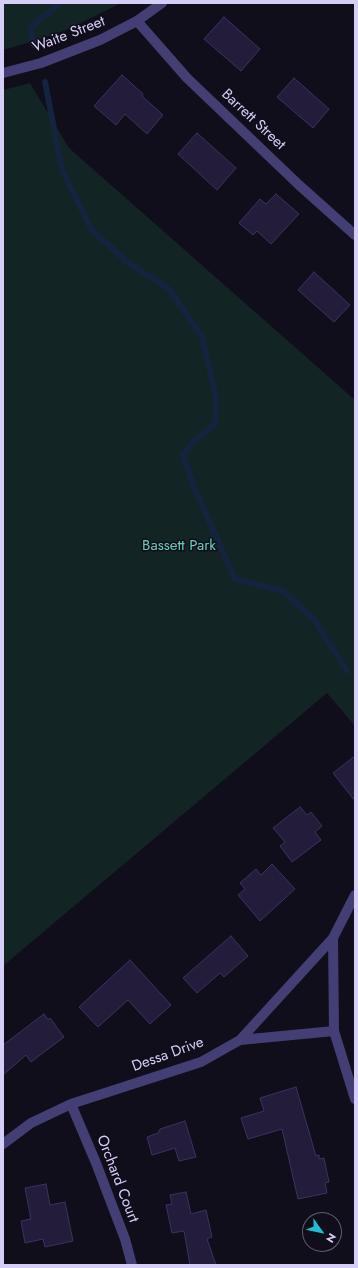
<!DOCTYPE html>
<style>
body{margin:0}
#map{position:relative;width:358px;height:1268px;overflow:hidden;background:#110e1b;font-family:Jost,sans-serif}
canvas{display:block}
.frame{position:absolute;inset:0;border:4px solid #d5cff8;pointer-events:none}
.north{position:absolute;left:302px;top:1212px;width:40px;height:40px;box-sizing:border-box;background:#110e1b;border:1px solid #5f5b73;border-radius:50%;rotate:123deg;font-size:11px;font-weight:700;line-height:16px;text-align:center;color:#d5cff8}
.north::after{content:'';display:block;margin:auto;width:14px;height:18px;background:#1ebdd5;clip-path:polygon(50% 0,100% 100%,50% 72%,0 100%)}
</style>
<div id="map">
<canvas width="358" height="1268"></canvas>
<div class="frame"></div>
<div class="north">N</div>
</div>
<script>
const ctx = document.querySelector('canvas').getContext('2d');
ctx.lineJoin = 'round';
function fillPath(path, color) {
  ctx.fillStyle = color;
  ctx.fill(path, 'evenodd');
}
function poly(rows) {
  const path = new Path2D();
  for (const r of rows) {
    path.moveTo(r[0], r[1]);
    for (let i = 2; i < r.length; i += 2) path.lineTo(r[i], r[i + 1]);
  }
  return path;
}
function strokePath(path, color, width, dash) {
  ctx.strokeStyle = color;
  ctx.lineWidth = width;
  ctx.lineCap = dash ? 'butt' : 'round';
  ctx.setLineDash(dash || []);
  ctx.stroke(path);
}
function label(font, color, halo, rows, align = 'center') {
  ctx.font = font + ' Jost,sans-serif';
  ctx.lineWidth = 3;
  ctx.setLineDash([]);
  ctx.textBaseline = 'middle';
  ctx.strokeStyle = halo;
  ctx.fillStyle = color;
  for (const [text, x, y, turn = 0] of rows) {
    ctx.save();
    ctx.translate(x, y);
    ctx.rotate((+turn || 0) * Math.PI / 180);
    ctx.textAlign = isNaN(turn) ? turn : align;
    if (halo) ctx.strokeText(text, 0, 0);
    ctx.fillText(text, 0, 0);
    ctx.restore();
  }
}
const green = poly([
 [3,3,121,3,69,29,41,39,3,50],
 [30,83,69,148,355,400,355,726,327,693,3,966,3,90]
]);
const stream = poly([
 [34,45,30,28,60,3],
 [45,82,62,170,91,229,126,261,169,289,202,337,216,397,215,424,194,441,183,455,194,487,235,579,283,591,313,618,347,671]
]);
const building = poly([
 [224,17,260,49,241,71,204,39,224,17],
 [122,75,143,94,142,96,163,115,147,134,125,114,116,125,94,106,122,75],
 [294,78,329,109,313,128,277,97,294,78],
 [197,133,236,168,217,190,178,154,197,133],
 [276,194,299,214,271,244,257,231,253,235,239,223,260,199,266,204,276,194],
 [314,272,350,305,334,322,298,290,314,272],
 [355,756,355,801,333,773,355,756],
 [300,807,307,815,311,812,322,826,315,832,321,840,292,862,280,846,285,842,273,828,300,807],
 [272,864,295,889,260,921,238,895,245,889,240,883,256,869,261,875,272,864],
 [231,936,248,956,224,977,220,973,197,993,183,978,231,936],
 [130,960,171,1005,150,1024,128,1000,98,1027,79,1007,130,960],
 [44,1014,48,1020,50,1018,64,1037,31,1062,26,1055,3,1075,3,1045,44,1014],
 [296,1087,316,1156,319,1155,319,1159,324,1158,329,1182,325,1183,327,1193,298,1199,282,1129,248,1139,241,1118,264,1111,260,1098,296,1087],
 [185,1121,196,1157,179,1161,175,1148,152,1155,147,1137,158,1133,160,1129,185,1121],
 [46,1184,50,1205,65,1202,73,1241,45,1247,43,1239,25,1243,21,1221,31,1219,25,1188,46,1184],
 [186,1192,191,1214,206,1210,212,1237,207,1239,216,1265,190,1265,184,1231,172,1233,166,1205,172,1204,170,1195,186,1192]
]);
const minor = poly([
 [137,21,187,78,299,185,355,235],
 [333,938,334,1031,355,1099],
 [240,1040,334,1031],
 [71,1104,96,1163,125,1239,132,1265],
 [3,1144,31,1123,71,1104,201,1062,240,1040,333,938,355,895]
]);
const tertiary = poly([
 [3,73,41,63,100,40,137,21,162,3]
]);
const streetNames = [
 ["Waite Street",69,35,-21],
 ["Barrett Street",253,120,43],
 ["Dessa Drive",168,1055,-20],
 ["Orchard Court",117,1179,69]
];
const parkNames = [
 ["Bassett Park",179,546]
];
fillPath(green, '#122424');
strokePath(stream, '#15243e', 6);
fillPath(building, '#231c3a');
strokePath(building, '#3d3262', 1);
strokePath(minor, '#433f74', 10);
strokePath(tertiary, '#433f74', 10);
label('15px', '#d5cff8', '#110e1b', streetNames);
label('15px', '#66cdb7', '#110e1b', parkNames);
</script>
